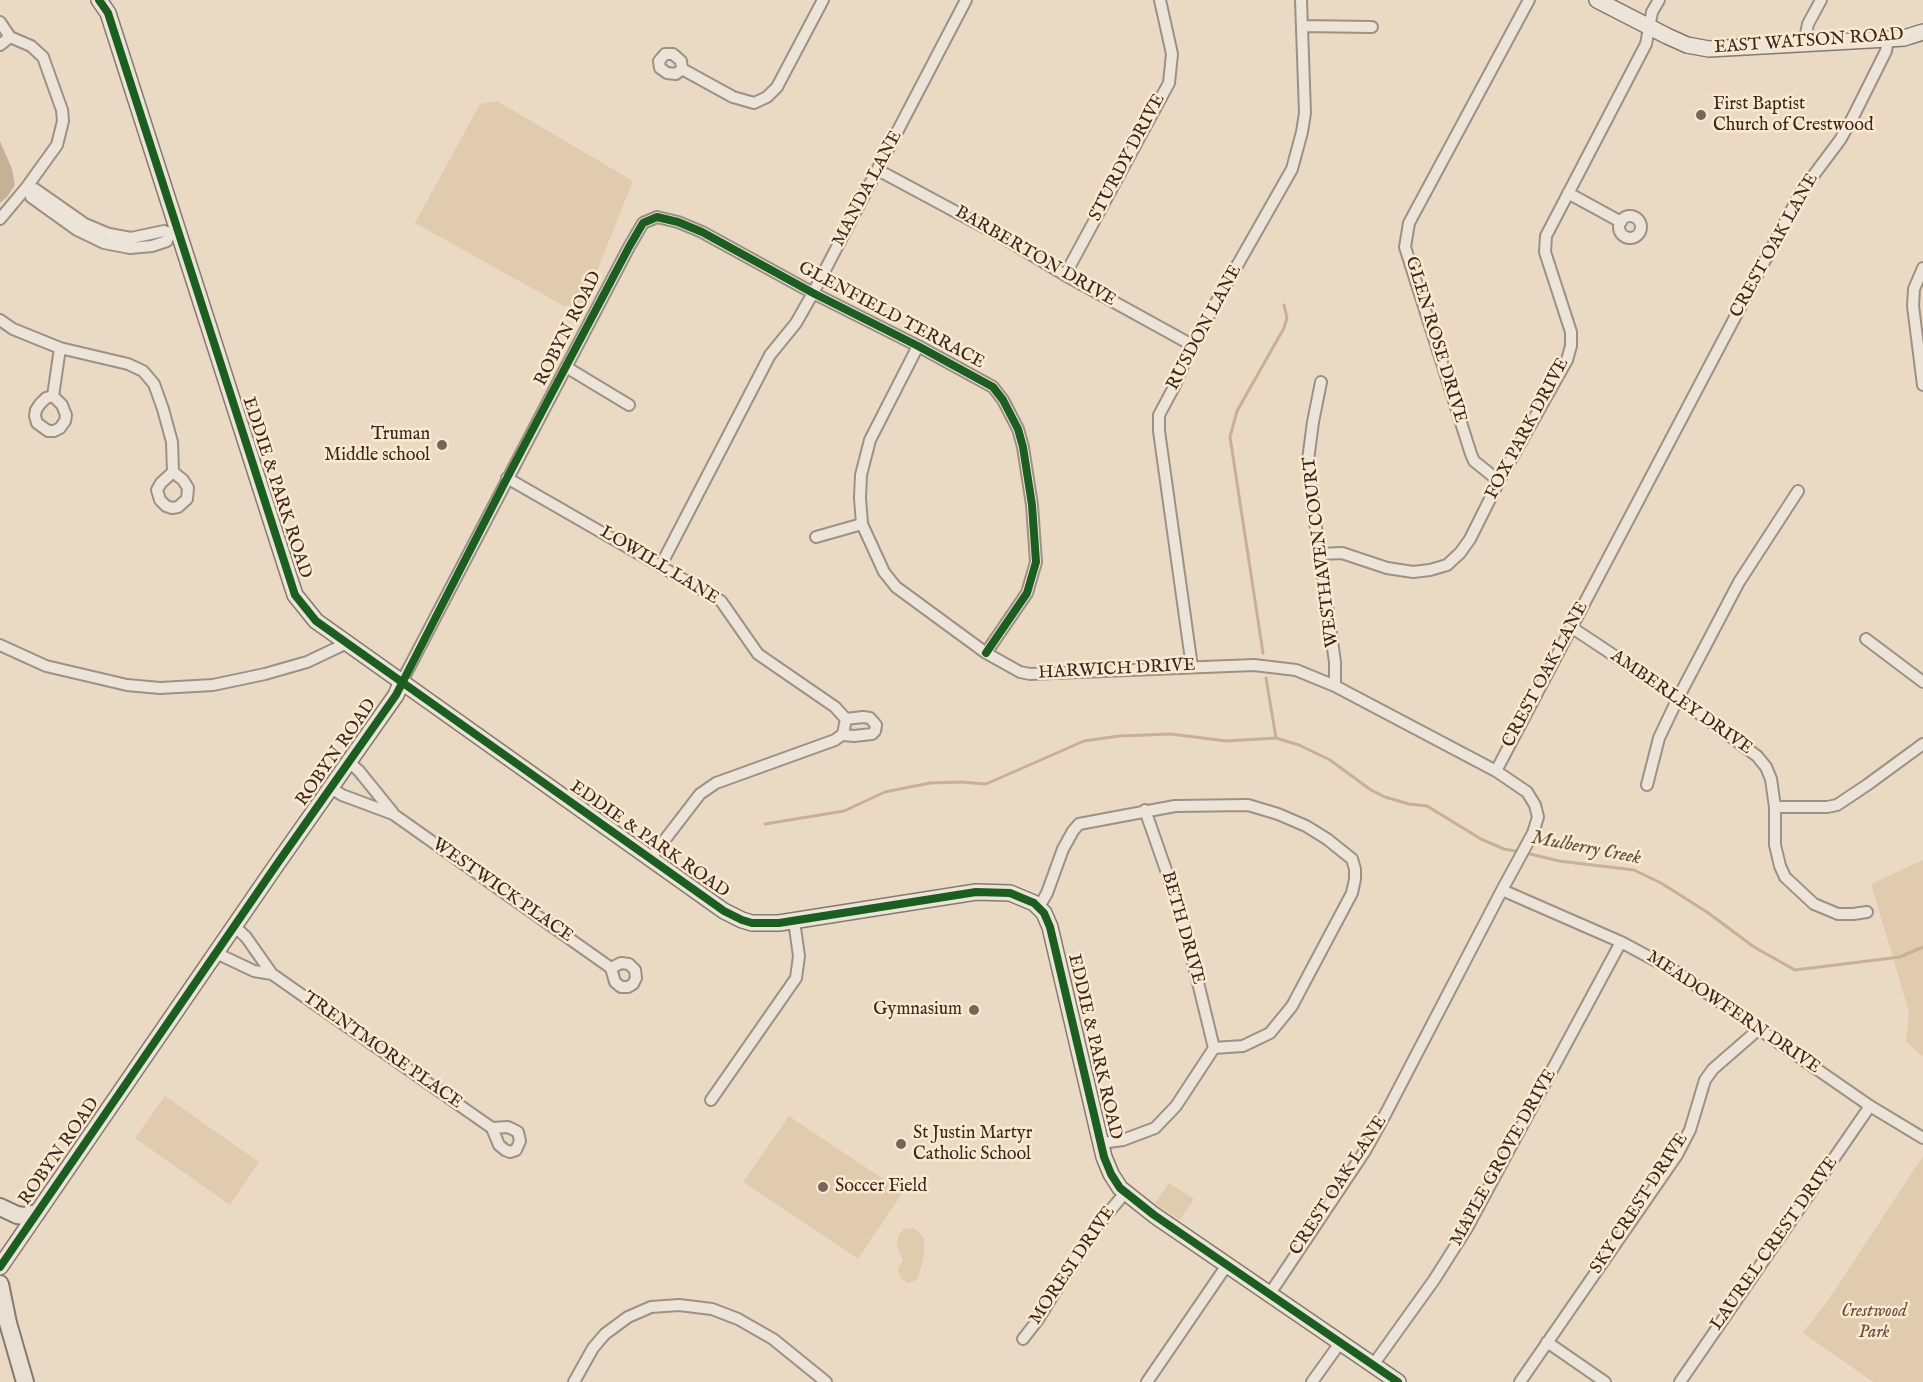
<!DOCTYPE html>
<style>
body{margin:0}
canvas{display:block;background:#eadac4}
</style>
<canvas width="1923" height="1382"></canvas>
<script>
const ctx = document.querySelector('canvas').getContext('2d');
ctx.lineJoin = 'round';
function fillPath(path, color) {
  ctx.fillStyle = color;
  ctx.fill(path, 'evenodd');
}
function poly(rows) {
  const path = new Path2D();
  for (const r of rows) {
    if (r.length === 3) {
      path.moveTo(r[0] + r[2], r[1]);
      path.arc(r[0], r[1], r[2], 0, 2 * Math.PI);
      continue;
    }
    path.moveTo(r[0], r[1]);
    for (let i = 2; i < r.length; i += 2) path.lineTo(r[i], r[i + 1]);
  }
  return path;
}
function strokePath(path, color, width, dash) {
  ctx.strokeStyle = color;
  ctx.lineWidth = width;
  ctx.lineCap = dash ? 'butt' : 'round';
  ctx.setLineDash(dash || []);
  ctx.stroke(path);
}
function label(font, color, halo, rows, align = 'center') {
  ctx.font = font + ' "IM FELL English",serif';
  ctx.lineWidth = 5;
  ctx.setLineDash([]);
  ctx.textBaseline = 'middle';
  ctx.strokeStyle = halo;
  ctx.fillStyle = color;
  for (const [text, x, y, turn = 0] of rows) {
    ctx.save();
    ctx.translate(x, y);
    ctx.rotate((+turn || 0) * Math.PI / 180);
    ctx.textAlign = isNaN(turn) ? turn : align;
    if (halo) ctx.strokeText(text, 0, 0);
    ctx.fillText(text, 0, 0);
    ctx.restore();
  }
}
const green = poly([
 [497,101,633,181,589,291,583,302,576,305,564,306,415,223,480,104],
 [1923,860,1923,1057,1906,1041,1909,1012,1871,884],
 [165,1096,259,1162,230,1205,135,1138],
 [789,1116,903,1192,858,1259,743,1182],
 [1923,1156,1923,1382,1873,1382,1803,1333,1829,1299],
 [1169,1183,1194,1199,1180,1220,1155,1203],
 [913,1228,920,1233,924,1239,924,1256,918,1278,914,1281,907,1283,900,1277,898,1269,903,1260,897,1246,898,1236,904,1229]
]);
const water = poly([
 [0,141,12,169,15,185,7,197,0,203]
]);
const stream = poly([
 [1263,653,1230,437,1237,411,1284,328,1287,318,1284,305],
 [1266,678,1276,738],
 [765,824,844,811,885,792,930,783,961,782,986,784,1084,741,1119,736,1171,734,1226,741,1276,738,1299,745,1330,760,1371,790,1385,797,1409,804,1427,806,1481,839,1504,849,1520,852],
 [1526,853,1559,861,1634,870,1661,883,1707,912,1754,947,1795,970,1900,957,1923,947]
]);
const street = poly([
 [0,22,10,37,31,46,43,57,62,110,63,121,57,145,26,188,0,219],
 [1302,26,1372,27],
 [1804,44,1808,24,1821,0],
 [0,45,10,37],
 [665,54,673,54,681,61,682,69,676,74,667,73,660,68,659,61,665,54],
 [682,69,733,97,754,103,767,97,777,87,823,0],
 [878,170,997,234,1065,275,1192,345],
 [26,188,30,191,31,197,77,230,104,243,130,248,152,246,167,241,170,233,178,231],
 [30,191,35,189,85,224,109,234,131,238,164,231,170,233],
 [1568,193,1621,222],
 [1630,227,11],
 [1923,268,1914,289,1913,306,1923,385],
 [1065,275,1169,83,1172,54,1160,0],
 [0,320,13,329,60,348,128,364,143,371,154,384,163,409,172,442,173,472,183,480,188,488,187,499,178,507,172,508,166,506,160,500,157,490,161,483,173,472],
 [918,346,870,440,861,475,860,498,862,524,884,572,896,587,986,653,1020,672,1030,674,1254,665,1296,670,1335,686,1496,771,1527,792,1535,805,1538,817,1533,833,1502,890,1386,1113,1365,1151,1269,1295],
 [566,367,629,405],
 [1321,382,1313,422,1308,460,1313,507,1335,662,1335,686],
 [53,396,62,405,66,415,65,421,60,428,54,431,48,431,37,423,35,416,36,410,40,404,46,398,53,396,60,348],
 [507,478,721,601,758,654,835,707,846,719,843,734,835,740,716,783,700,794,650,859],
 [1499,481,1474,461,1471,454,1405,247,1409,223,1529,0],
 [816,537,862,524],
 [1320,554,1342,553,1387,568,1413,572,1430,570,1447,565,1460,553,1470,539,1499,481,1567,360,1571,346,1571,332,1545,252,1546,236,1646,44,1652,12,1659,0],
 [661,565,770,355,796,323,813,293,966,0],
 [1571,627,1678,698,1757,756,1766,767,1771,779,1775,807,1775,845,1780,866,1785,877,1814,904,1838,914,1853,914,1867,912],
 [1866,639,1923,682],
 [0,645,46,666,127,685,160,688,213,685,265,674,307,662,345,644],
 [1192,667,1159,431,1159,415,1174,387,1192,345,1292,169,1302,132,1305,113,1301,0],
 [401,683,629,247,643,223,657,217,678,222,702,232,813,293,918,346,993,387,1003,400,1018,429,1023,447,1032,505,1036,562,1027,593,986,653],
 [843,735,854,736,872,734,875,731,876,725,870,718,863,717,846,719],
 [349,762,359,771,393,813],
 [1496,771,1801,192,1840,140,1853,117,1886,51,1888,39],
 [1647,785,1659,738,1678,698,1739,582,1798,491],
 [331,788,342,795,393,814,611,968,615,982,621,987,628,987,633,984,636,978,635,970,629,964,621,963,611,968],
 [1775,807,1827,807,1837,805,1867,785,1923,744],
 [1145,810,1181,913,1214,1048],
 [1502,890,1621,942,1675,971,1870,1106,1923,1138],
 [1039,907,1047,893,1063,849,1073,831,1079,824,1175,806,1248,805,1278,814,1306,826,1327,839,1352,859,1355,869,1355,879,1352,893,1292,1006,1270,1033,1243,1046,1214,1048,1176,1106,1155,1128,1123,1140,1101,1143],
 [234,926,246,937,272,974,492,1128,499,1145,505,1150,510,1152,516,1150,520,1141,518,1132,508,1127,492,1128],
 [216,953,254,971,272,974],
 [711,1100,796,978,799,956,794,921],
 [1023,1339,1037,1321,1092,1232,1125,1193],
 [1547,1342,1605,1382],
 [1373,1365,1434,1280,1467,1228,1621,942],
 [574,1382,593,1348,605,1334,628,1317,651,1307,679,1305,712,1309,738,1319,773,1339,826,1382],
 [1147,1382,1227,1265],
 [1312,1382,1340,1343],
 [1520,1382,1677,1155,1690,1130,1705,1080,1713,1069,1759,1029],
 [1680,1382,1870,1106]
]);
const secondary = poly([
 [99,0,108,13,117,41,295,595,316,621,724,911,742,920,752,923,779,923,976,892,1010,893,1034,903,1044,913,1050,927,1104,1157,1111,1174,1120,1188,1154,1215,1398,1382],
 [1597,0,1667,36,1687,45,1709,49,1888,39,1904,38,1923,32],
 [0,1267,277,864,396,695,401,683]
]);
const primary = poly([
 [0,1207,17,1215,24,1216,36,1213],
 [0,1284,8,1323,25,1382]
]);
const cycleway = poly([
 [99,0,108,13,117,41,295,595,316,621,724,911,742,920,752,923,779,923,976,892,1010,893,1034,903,1044,913,1050,927,1104,1157,1111,1174,1120,1188,1154,1215,1398,1382],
 [0,1267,277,864,396,695,507,478,629,247,643,223,657,217,678,222,702,232,813,293,918,346,993,387,1003,400,1018,429,1023,447,1032,505,1036,562,1027,593,986,653]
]);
const markers = [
 [1701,115,6,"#766659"],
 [442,445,6,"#766659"],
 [974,1010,6,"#766659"],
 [901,1144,6,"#766659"],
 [823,1187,6,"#766659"]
];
const streetNames = [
 ["EAST WATSON ROAD",1809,42,-4],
 ["STURDY DRIVE",1128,158,-62],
 ["MANDA LANE",868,189,-62],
 ["CREST OAK LANE",1775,246,-61],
 ["BARBERTON DRIVE",1035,257,30],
 ["GLENFIELD TERRACE",891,316,28],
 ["RUSDON LANE",1205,328,-62],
 ["ROBYN ROAD",569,329,-63],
 ["GLEN ROSE DRIVE",1435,340,73],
 ["FOX PARK DRIVE",1528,429,-62],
 ["EDDIE & PARK ROAD",276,488,72],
 ["WESTHAVEN COURT",1322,552,-97],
 ["LOWILL LANE",659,566,31],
 ["HARWICH DRIVE",1117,670,-3],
 ["CREST OAK LANE",1546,675,-62],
 ["AMBERLEY DRIVE",1681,703,35],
 ["ROBYN ROAD",337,753,-55],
 ["EDDIE & PARK ROAD",649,840,35],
 ["WESTWICK PLACE",502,891,35],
 ["BETH DRIVE",1182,928,74],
 ["MEADOWFERN DRIVE",1733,1013,34],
 ["EDDIE & PARK ROAD",1094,1047,77],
 ["TRENTMORE PLACE",382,1051,35],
 ["ROBYN ROAD",60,1152,-55],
 ["MAPLE GROVE DRIVE",1504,1158,-61],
 ["CREST OAK LANE",1339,1186,-57],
 ["SKY CREST DRIVE",1640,1204,-57],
 ["LAUREL CREST DRIVE",1775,1244,-55],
 ["MORESI DRIVE",1073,1266,-56]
];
const poiNames = [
 ["First Baptist",1713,105],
 ["Church of Crestwood",1713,126],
 ["Truman",430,435,"right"],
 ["Middle school",430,456,"right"],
 ["Gymnasium",962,1010,"right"],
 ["St Justin Martyr",913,1134],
 ["Catholic School",913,1155],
 ["Soccer Field",835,1187]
];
const parkNames = [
 ["Crestwood",1874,1312],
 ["Park",1874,1333]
];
const waterNames = [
 ["Mulberry Creek",1586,849,11]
];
fillPath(green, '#e0cbae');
fillPath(water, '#c6b196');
strokePath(stream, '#c6b196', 3);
strokePath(street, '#9c9184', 14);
strokePath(secondary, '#847a6e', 18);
strokePath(primary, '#847a6e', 20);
strokePath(street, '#ede4d9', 10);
strokePath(secondary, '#ede4d9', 15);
strokePath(primary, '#e9e0d3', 16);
strokePath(cycleway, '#1b5e20', 8);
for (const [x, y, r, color] of markers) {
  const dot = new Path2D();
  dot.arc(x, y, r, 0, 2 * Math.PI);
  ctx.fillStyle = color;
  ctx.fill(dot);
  strokePath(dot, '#fbe9cf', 2);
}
label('18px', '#382820', '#fbe9cf', streetNames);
label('18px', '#382820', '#fbe9cf', poiNames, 'left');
label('italic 18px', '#604e3f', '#fbe9cf', parkNames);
label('italic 20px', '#5e4c3d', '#fbe9cf', waterNames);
</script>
